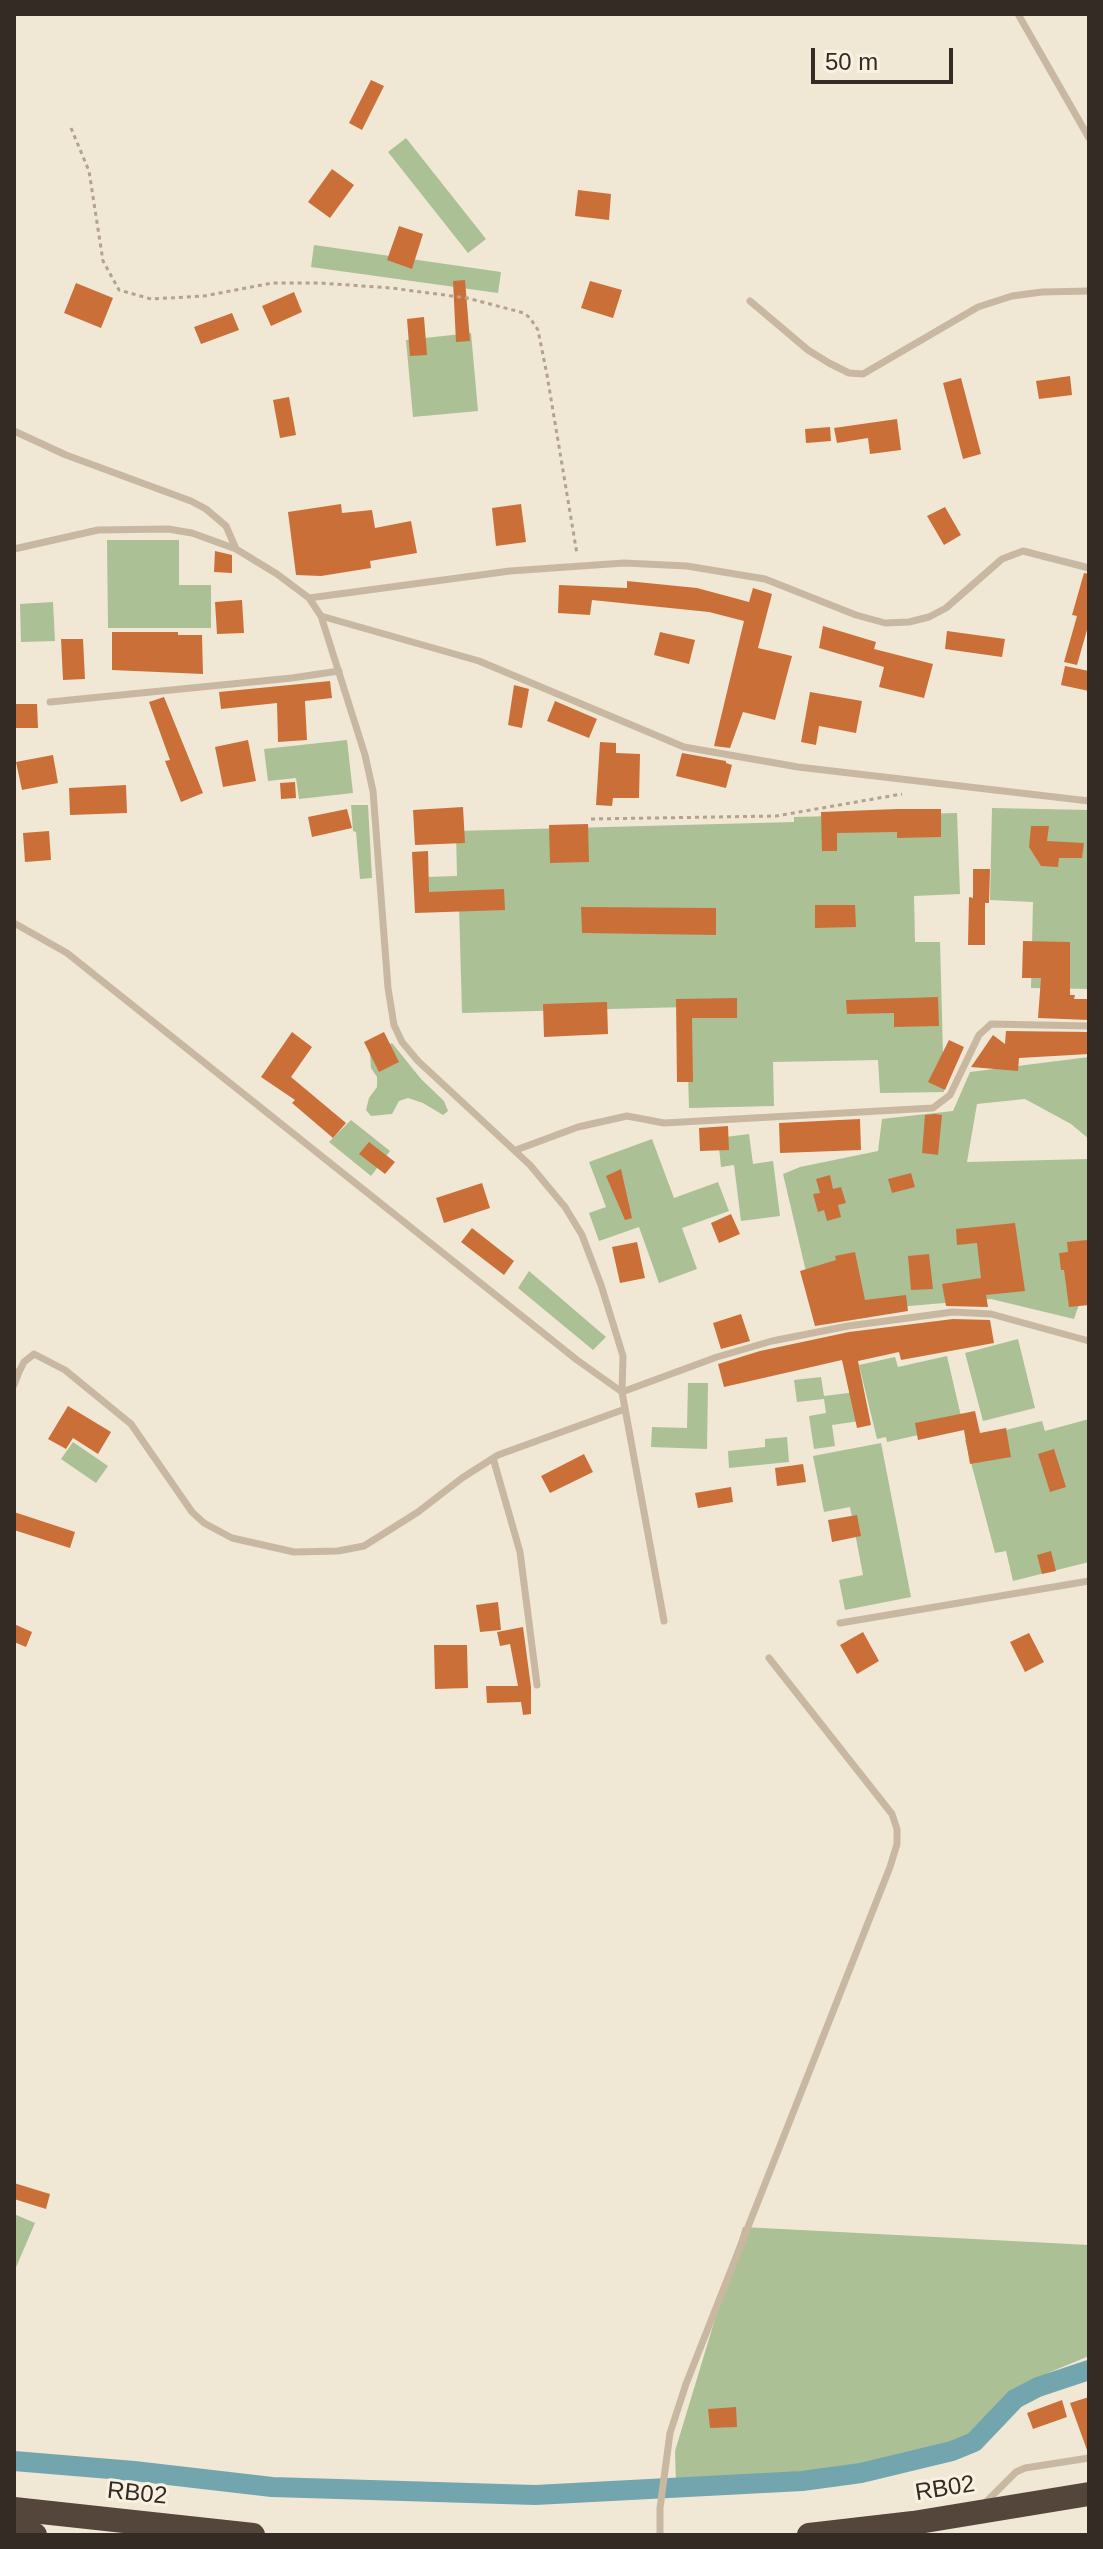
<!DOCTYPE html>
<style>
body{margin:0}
#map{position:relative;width:1103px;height:2549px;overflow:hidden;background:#f1e7d5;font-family:Helvetica,sans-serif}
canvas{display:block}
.frame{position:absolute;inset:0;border:16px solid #332b24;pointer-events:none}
.scale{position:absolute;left:811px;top:48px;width:142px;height:36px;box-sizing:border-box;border:4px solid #332b24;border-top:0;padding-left:10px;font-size:24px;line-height:28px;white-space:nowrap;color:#332b24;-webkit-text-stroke:6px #f9f1e1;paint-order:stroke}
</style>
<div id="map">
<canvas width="1103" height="2549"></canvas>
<div class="frame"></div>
<div class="scale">50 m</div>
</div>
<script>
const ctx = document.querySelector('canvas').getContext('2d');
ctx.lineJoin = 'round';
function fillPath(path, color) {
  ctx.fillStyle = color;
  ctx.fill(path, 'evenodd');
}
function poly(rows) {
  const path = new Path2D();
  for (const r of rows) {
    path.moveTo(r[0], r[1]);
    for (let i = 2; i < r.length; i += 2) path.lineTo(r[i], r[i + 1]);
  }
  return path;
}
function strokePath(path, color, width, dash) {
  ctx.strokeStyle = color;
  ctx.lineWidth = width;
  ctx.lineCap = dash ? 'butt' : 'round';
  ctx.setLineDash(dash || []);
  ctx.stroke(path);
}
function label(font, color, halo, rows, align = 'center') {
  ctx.font = font + ' Helvetica,sans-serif';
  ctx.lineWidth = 6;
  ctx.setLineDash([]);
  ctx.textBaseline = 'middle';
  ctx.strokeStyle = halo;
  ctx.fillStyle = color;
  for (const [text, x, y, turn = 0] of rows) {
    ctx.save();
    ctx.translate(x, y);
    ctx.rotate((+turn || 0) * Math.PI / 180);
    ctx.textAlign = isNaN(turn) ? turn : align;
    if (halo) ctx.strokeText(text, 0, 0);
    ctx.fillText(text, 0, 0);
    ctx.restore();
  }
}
const green = poly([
 [406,138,486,239,468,253,388,152],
 [314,245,501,272,498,293,311,267],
 [471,333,478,411,413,417,406,340],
 [107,540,179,540,179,585,211,585,211,628,108,628],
 [53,602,55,641,21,642,20,604],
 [347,740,353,793,299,799,296,778,268,781,264,749],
 [351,805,368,805,372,878,360,879,356,832,353,831],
 [992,808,1089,810,1089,989,1031,988,1033,902,990,900],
 [957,813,960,894,914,896,915,942,940,942,944,1092,880,1093,878,1060,773,1062,774,1106,689,1108,686,1007,462,1013,459,906,425,907,424,877,457,876,456,831,794,822,794,817],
 [392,1043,421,1079,444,1101,448,1111,443,1115,423,1103,408,1098,399,1101,392,1114,371,1116,366,1110,369,1098,377,1087,377,1077,371,1068,370,1054],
 [1089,1057,1089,1139,1071,1124,1025,1099,977,1104,967,1162,1089,1159,1089,1276,1074,1319,991,1299,816,1314,783,1174,800,1167,878,1151,882,1119,953,1111,970,1072],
 [351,1120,390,1151,371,1176,329,1142],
 [749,1134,753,1164,773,1161,780,1216,741,1221,734,1165,721,1167,718,1138],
 [652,1139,674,1198,718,1182,729,1211,682,1228,697,1269,659,1283,639,1227,599,1241,589,1213,606,1207,589,1162],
 [529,1271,606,1337,593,1350,518,1288],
 [1018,1339,1035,1408,983,1421,965,1353],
 [947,1356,963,1425,887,1442,886,1437,877,1439,859,1365,895,1357,898,1367],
 [821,1377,824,1396,856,1392,860,1421,832,1425,835,1446,814,1449,809,1416,826,1413,824,1399,797,1402,794,1380],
 [688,1383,708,1383,707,1449,651,1447,652,1427,687,1428],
 [1089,1419,1089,1562,1013,1581,1006,1551,995,1553,965,1440,1042,1421,1045,1431],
 [787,1437,789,1462,729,1468,728,1451,765,1447,765,1439],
 [73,1442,108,1466,96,1483,61,1459],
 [881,1443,911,1597,845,1610,839,1580,863,1575,850,1507,824,1512,813,1456],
 [14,2214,35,2223,14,2272],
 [743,2227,1089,2245,1089,2356,1048,2373,1011,2394,974,2437,864,2465,785,2477,676,2484,675,2451]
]);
const canal = poly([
 [14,2461,134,2471,272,2487,535,2495,802,2481,861,2473,952,2451,974,2442,1015,2399,1038,2387,1089,2370]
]);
const building = poly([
 [371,80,384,86,362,130,349,123],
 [332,169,354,185,330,218,308,202],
 [578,190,611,194,609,220,575,216],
 [399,226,423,234,412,269,387,260],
 [465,280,470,341,456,342,453,281],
 [590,281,622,290,613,318,581,308],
 [76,283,113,298,101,328,64,313],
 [294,292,302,312,271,326,262,306],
 [232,313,239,330,201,344,194,327],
 [424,317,427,355,410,356,407,319],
 [1070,376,1072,395,1039,399,1036,381],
 [961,378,981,454,963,459,943,383],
 [289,397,296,435,280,438,273,400],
 [897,419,901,450,870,454,868,438,837,443,834,428],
 [830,427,831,441,806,443,805,429],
 [341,504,342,513,372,510,375,528,411,521,417,553,370,561,371,568,321,576,296,575,288,512],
 [521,504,526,542,496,546,492,508],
 [945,507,961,535,944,545,927,516],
 [215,551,232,555,232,573,214,572],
 [1084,573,1089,574,1089,623,1077,665,1064,662,1077,616,1072,615],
 [627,581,697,588,749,602,753,588,772,594,758,648,792,656,775,720,743,712,730,748,714,746,744,621,709,612,592,600,590,615,558,613,559,585,627,588],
 [242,600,244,633,217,634,215,602],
 [823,626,876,642,874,649,933,664,924,698,879,687,884,667,819,648],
 [947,631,1005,639,1002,657,945,649],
 [112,632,178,632,178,635,202,635,203,674,112,670],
 [660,632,695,640,689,664,654,655],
 [61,639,83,639,85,679,63,680],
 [1065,666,1089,671,1089,691,1061,685],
 [330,681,332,698,305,701,307,740,278,742,277,703,221,709,219,692],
 [514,685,529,689,522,728,508,725],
 [810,692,862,701,856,733,819,726,816,745,801,742],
 [164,697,203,793,181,802,165,761,170,760,149,702],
 [555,701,597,719,589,738,547,721],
 [14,704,37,704,38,728,14,728],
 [248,740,256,781,223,787,215,747],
 [600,742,616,743,616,753,640,754,639,798,613,798,612,806,596,805],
 [682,753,726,761,726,763,732,765,726,788,676,776],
 [53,755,58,783,22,790,16,762],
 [295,782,296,798,281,799,280,783],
 [126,785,127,813,70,815,69,788],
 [463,807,465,843,415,845,413,810],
 [347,809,352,828,312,837,308,817],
 [897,809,941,809,941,837,897,838,897,832,837,833,837,851,822,851,821,812],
 [588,824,589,862,550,863,549,825],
 [1031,826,1049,826,1047,841,1084,843,1082,858,1059,858,1058,867,1041,866,1029,847],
 [49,831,51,860,25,862,23,833],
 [428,851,429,892,504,889,505,910,415,913,412,852],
 [973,869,990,869,989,903,985,903,985,945,968,945,969,897,973,898],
 [815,905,855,905,856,927,815,928],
 [581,907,716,908,716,935,582,933],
 [1023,941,1070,942,1070,995,1075,995,1074,999,1089,999,1089,1020,1038,1018,1041,978,1022,978],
 [938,997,939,1026,894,1027,894,1013,847,1014,846,1000],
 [737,998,737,1018,692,1018,693,1082,677,1082,676,999],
 [607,1002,608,1034,544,1037,543,1004],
 [1006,1031,1089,1032,1089,1054,1019,1058,1018,1071,971,1067,993,1035,1005,1044],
 [292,1032,312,1047,291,1077,346,1123,333,1138,292,1103,295,1100,261,1077],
 [384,1032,399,1062,379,1072,364,1042],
 [949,1040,964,1047,945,1090,928,1082],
 [935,1114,942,1115,938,1155,922,1153,925,1115],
 [860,1119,861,1150,780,1153,779,1123],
 [728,1126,729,1150,700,1151,699,1128],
 [369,1142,395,1162,385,1174,359,1154],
 [621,1169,632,1218,625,1220,606,1176],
 [911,1173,915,1187,892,1193,888,1179],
 [830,1175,833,1189,841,1187,846,1203,838,1205,841,1217,827,1221,824,1210,818,1212,813,1194,820,1193,816,1179],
 [482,1183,490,1208,444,1223,436,1198],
 [731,1214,740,1234,719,1243,711,1223],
 [1015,1223,1025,1291,986,1295,988,1307,946,1306,942,1284,981,1278,977,1243,957,1245,956,1229],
 [472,1228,514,1261,504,1275,461,1242],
 [1087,1240,1089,1305,1069,1307,1064,1270,1061,1270,1059,1253,1068,1252,1067,1242],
 [637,1242,645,1278,620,1283,612,1247],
 [855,1252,865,1300,906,1295,908,1311,815,1326,800,1271,836,1260,835,1256],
 [929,1254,933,1289,911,1290,908,1256],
 [741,1314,750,1341,721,1349,713,1323],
 [953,1319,990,1320,994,1343,901,1360,899,1352,858,1361,871,1425,857,1428,842,1360,724,1387,718,1364,760,1351,849,1332],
 [68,1406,111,1432,98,1454,73,1438,66,1449,48,1439],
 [975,1411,980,1433,1006,1428,1011,1457,970,1464,964,1430,918,1440,915,1423],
 [1054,1449,1066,1487,1050,1492,1038,1454],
 [584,1454,593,1472,550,1493,541,1476],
 [803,1464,806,1482,777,1486,775,1468],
 [731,1487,733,1502,698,1508,695,1493],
 [14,1512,75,1532,70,1548,14,1530],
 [857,1515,861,1536,832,1542,828,1520],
 [1051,1551,1056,1571,1042,1574,1037,1555],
 [498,1602,501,1630,480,1632,476,1605],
 [14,1624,32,1632,26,1647,14,1642],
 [523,1627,531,1687,531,1714,523,1715,521,1702,487,1703,486,1686,518,1686,510,1644,500,1646,497,1632],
 [863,1632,879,1661,857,1674,840,1645],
 [1029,1633,1044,1662,1025,1672,1010,1642],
 [434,1645,467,1645,468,1688,435,1689],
 [14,2183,50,2194,46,2209,14,2199],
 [1089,2397,1089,2449,1087,2450,1070,2403],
 [1062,2400,1067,2417,1033,2429,1027,2413],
 [736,2407,737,2427,710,2428,708,2409]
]);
const path = poly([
 [71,128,89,171,103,261,119,290,151,299,204,296,272,283,320,283,391,288,467,298,524,313,530,318,538,330,547,375,577,554],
 [591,819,776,816,902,794]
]);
const lane = poly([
 [1018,14,1089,138],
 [750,301,808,350,829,363,849,373,863,374,978,307,1012,296,1042,292,1089,291],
 [14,431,66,455,191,501,206,509,226,526,236,549],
 [14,549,98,530,168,529,192,533,236,549,277,574,309,598,321,616,365,755,373,791,388,988,394,1025,402,1042,418,1061,530,1165,565,1207,582,1235,601,1285,623,1356,622,1392,664,1621],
 [309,598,510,571,624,563,687,566,765,579,856,615,885,623,909,622,929,617,946,608,1002,559,1023,551,1089,568],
 [321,616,479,661,684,747,798,767,1089,801],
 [50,702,292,678,339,671],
 [14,923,67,953,577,1360,622,1392],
 [516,1150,578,1127,627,1116,664,1123,933,1108,950,1095,979,1035,991,1024,1089,1026],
 [14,1372,19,1372,24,1362,34,1354,65,1370,131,1424,192,1512,204,1523,232,1538,294,1552,338,1551,364,1546,418,1512,462,1478,498,1455,625,1409],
 [14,1385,19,1372],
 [622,1392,717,1357,772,1341,848,1326,953,1312,991,1314,1089,1341],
 [493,1458,520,1552,537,1685],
 [840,1623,1089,1581],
 [983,2505,1016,2472,1025,2468,1089,2458],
 [660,2535,660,2508,670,2433,686,2384,890,1867,897,1844,897,1829,892,1814,769,1658]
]);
const highway = poly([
 [14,2509,253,2535],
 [14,2533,35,2535],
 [809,2535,913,2523,1089,2494]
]);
const streetNames = [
 ["RB02",945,2489,-9],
 ["RB02",137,2494,6]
];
fillPath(green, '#acc095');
strokePath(canal, '#73a5af', 20);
fillPath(building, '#cb6f39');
strokePath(path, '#b5a28b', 3, [4, 4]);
strokePath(lane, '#c9b8a1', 7);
strokePath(highway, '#54463a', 24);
label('24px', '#332b24', '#f9f1e1', streetNames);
</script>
